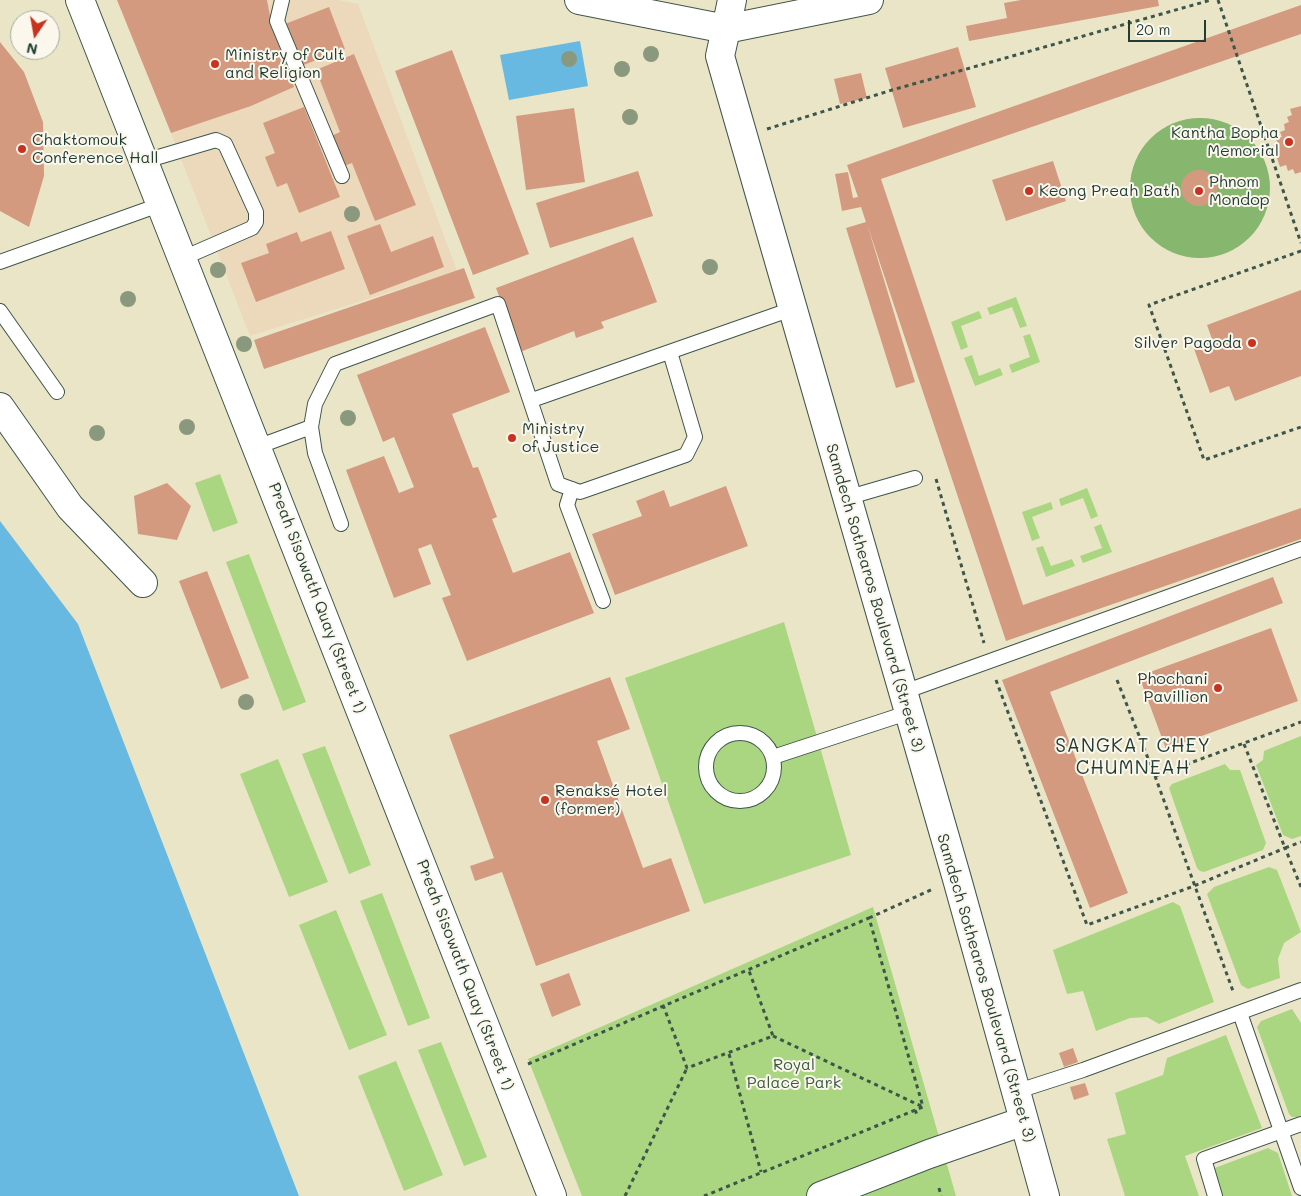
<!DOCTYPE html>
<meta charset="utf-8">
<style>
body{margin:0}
#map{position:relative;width:1301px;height:1196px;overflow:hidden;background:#ebe5c7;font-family:Mali,sans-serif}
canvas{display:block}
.north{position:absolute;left:10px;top:10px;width:50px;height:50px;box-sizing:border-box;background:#fbf7ec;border:1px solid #a3ada2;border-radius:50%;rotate:192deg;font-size:14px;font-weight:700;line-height:20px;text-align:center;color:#1f3d34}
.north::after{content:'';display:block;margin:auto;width:18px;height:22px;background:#c8321e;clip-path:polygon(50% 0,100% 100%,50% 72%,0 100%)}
.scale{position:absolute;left:1128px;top:20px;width:78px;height:22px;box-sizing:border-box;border:2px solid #1f3d34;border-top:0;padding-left:6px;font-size:15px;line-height:18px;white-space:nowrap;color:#1f3d34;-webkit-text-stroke:4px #fbf7ec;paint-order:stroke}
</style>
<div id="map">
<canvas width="1301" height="1196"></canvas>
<div class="north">N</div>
<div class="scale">20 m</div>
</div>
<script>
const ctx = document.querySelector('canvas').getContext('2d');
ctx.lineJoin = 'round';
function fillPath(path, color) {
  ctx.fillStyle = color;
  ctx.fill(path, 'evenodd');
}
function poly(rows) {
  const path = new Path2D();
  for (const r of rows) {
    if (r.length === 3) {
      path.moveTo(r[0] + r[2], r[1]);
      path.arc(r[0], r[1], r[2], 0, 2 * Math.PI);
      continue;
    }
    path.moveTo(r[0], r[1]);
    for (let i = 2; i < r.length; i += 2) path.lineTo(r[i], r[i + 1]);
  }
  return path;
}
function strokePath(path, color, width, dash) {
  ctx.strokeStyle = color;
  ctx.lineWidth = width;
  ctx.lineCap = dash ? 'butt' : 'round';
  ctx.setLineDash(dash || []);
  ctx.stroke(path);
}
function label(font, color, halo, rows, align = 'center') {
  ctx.font = font + ' Mali,sans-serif';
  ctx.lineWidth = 4;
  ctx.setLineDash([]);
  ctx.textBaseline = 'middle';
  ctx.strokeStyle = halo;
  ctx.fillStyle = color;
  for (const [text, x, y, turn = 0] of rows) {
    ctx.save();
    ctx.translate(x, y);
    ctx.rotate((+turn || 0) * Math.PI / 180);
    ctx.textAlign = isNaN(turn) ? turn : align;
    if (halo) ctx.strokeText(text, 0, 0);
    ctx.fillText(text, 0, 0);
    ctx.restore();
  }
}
const built = poly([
 [267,0,338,0,358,4,457,271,250,336,171,133,251,106,294,87,272,26]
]);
const green = poly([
 [1016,297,1027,326,1020,328,1012,307,990,315,987,308],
 [979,311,982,318,961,326,968,347,961,350,951,322],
 [1030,334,1040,362,1012,373,1009,365,1030,357,1023,336],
 [972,355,979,376,1000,368,1003,375,975,386,964,358],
 [220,474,238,523,213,532,195,483],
 [1087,488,1098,516,1091,519,1083,498,1061,506,1059,499],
 [1051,502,1053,509,1032,517,1040,538,1032,541,1022,512],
 [1101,524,1112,552,1083,563,1080,556,1102,548,1094,527],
 [1043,546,1051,566,1072,559,1075,566,1046,577,1036,548],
 [249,554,306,702,283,711,226,562],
 [784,622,851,855,704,904,625,678],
 [1301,736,1301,836,1292,839,1283,835,1256,765,1263,760,1264,751],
 [325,746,371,865,349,874,302,754],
 [278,759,328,882,289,897,240,774],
 [1225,764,1230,770,1240,770,1266,843,1263,850,1204,872,1200,871,1197,868,1169,788,1172,784],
 [1269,867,1277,870,1301,932,1284,943,1278,959,1280,978,1248,989,1241,985,1207,894,1214,887],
 [382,893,430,1018,408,1026,360,901],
 [1173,902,1180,906,1214,1002,1159,1024,1147,1017,1130,1018,1096,1031,1083,991,1067,994,1053,950],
 [873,907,956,1196,582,1196,528,1059],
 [336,910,387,1035,349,1050,299,925],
 [1292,1009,1301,1023,1301,1116,1297,1117,1292,1117,1289,1114,1257,1027,1261,1021],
 [1226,1035,1262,1128,1185,1156,1199,1196,1125,1196,1107,1139,1126,1134,1115,1093,1163,1075,1167,1058],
 [441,1042,487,1157,464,1166,418,1050],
 [396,1061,443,1175,404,1191,358,1076],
 [1268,1148,1278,1153,1292,1196,1220,1196,1212,1169]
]);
const forest = poly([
 [1200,188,70]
]);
const water = poly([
 [580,41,588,86,509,100,500,55],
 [0,521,78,624,299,1196,0,1196]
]);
const building = poly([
 [117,0,267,0,272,26,294,87,251,106,171,133],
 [1021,0,1158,0,1159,6,969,41,966,26,1007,18,1004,3],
 [1301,5,1301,34,881,179,1023,605,1301,508,1301,539,1006,641,867,224,915,382,896,388,846,228,866,222,861,207,842,211,835,174,848,172,853,198,858,197,847,165],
 [329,7,345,49,301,66,285,24],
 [0,42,24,72,43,122,44,176,29,227,0,211],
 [958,47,976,107,903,128,885,68],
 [452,50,529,254,473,275,395,71],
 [354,54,416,205,375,221,352,163,341,167,329,137,340,132,316,70],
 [861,73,867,98,840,104,834,79],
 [1301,106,1301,172,1295,174,1293,169,1288,171,1286,165,1280,167,1273,146,1278,144,1276,139,1282,137,1280,132,1285,130,1284,124,1289,122,1287,117,1292,115,1290,109],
 [304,107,340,197,299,213,287,183,277,187,265,157,275,153,263,123],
 [574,108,585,182,526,190,516,116],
 [1053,161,1066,201,1006,221,992,180],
 [1199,188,18],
 [638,171,653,216,550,248,536,203],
 [380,224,391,252,433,236,444,267,370,295,347,236],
 [331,231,345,269,256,302,241,263,269,253,266,244,297,232,301,242],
 [633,237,657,302,601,322,604,328,576,338,574,331,520,352,496,288],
 [464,268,475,298,264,369,254,340],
 [1301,290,1301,376,1235,401,1229,386,1210,393,1193,346,1212,339,1207,325],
 [485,327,510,392,452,414,473,468,478,467,497,517,492,519,513,573,570,552,594,613,467,661,442,598,451,595,431,544,418,549,431,584,394,598,346,470,384,456,399,493,414,487,394,437,383,442,357,375],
 [167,483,191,506,177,540,138,534,134,496],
 [726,486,748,546,615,595,592,534,642,516,636,501,664,490,670,507],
 [207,571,249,678,221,689,179,581],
 [1273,577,1283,603,1050,692,1128,893,1090,908,1002,680],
 [1271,628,1298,701,1166,749,1139,676],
 [610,677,630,729,597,741,643,868,671,858,690,911,536,966,502,872,475,881,470,866,494,858,449,735],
 [569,973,581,1005,552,1017,540,984],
 [1073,1048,1078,1062,1064,1067,1059,1053],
 [1085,1083,1089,1095,1074,1100,1070,1087]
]);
const path = poly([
 [1218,0,1301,243],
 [767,129,892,90,1211,0],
 [1301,251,1149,305,1204,460,1301,427],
 [936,479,984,643],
 [996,680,1087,925,1194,886,1285,848,1301,887],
 [1117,680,1155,776,1301,722],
 [1244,744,1285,848,1301,842],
 [1155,776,1234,994],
 [869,918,933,889],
 [663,1005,687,1068,773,1036,748,968],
 [773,1036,923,1107],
 [729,1054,761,1172],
 [528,1064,869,918,923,1107,704,1196],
 [915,1110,918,1117],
 [939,1188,941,1196],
 [625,1196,687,1068]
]);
const lane = poly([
 [282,0,277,21,342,176],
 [145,161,216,140,225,144,256,212,256,222,252,228,183,258],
 [0,262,162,204],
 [0,311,57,392],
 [532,400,792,309],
 [311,427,315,453,341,524],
 [257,447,311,427,315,404,335,364,498,304,558,484,580,492,686,455,695,437,670,352],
 [572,489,567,505,603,601],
 [846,498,915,478],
 [901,693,1301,549],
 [740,767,34],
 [773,757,907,713],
 [1240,1013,1301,1188],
 [1015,1092,1083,1070,1301,990],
 [1215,1196,1204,1159,1301,1124]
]);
const street = poly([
 [726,29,720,56,957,879,1045,1196],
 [0,407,70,507,143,583],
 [821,1196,929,1154,1024,1121]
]);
const secondary = poly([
 [80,0,552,1196],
 [579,0,726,29,869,0],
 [726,29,732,0]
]);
const trees = [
 [651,54],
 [569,59],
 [622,69],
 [630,117],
 [352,214],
 [710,267],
 [218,270],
 [128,299],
 [244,344],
 [348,418],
 [187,427],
 [97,433],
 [246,702]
];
const markers = [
 [215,64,5,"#c8321e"],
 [1289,142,5,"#c8321e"],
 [22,149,5,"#c8321e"],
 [1029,191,5,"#c8321e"],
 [1199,191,5,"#c8321e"],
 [1252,343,5,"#c8321e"],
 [512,438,5,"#c8321e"],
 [1218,688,5,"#c8321e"],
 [545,800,5,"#c8321e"]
];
const poiNames = [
 ["Ministry of Cult",225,55],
 ["and Religion",225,73],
 ["Kantha Bopha",1279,133,"right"],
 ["Memorial",1279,151,"right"],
 ["Chaktomouk",32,140],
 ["Conference Hall",32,158],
 ["Phnom",1209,182],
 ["Mondop",1209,200],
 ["Keong Preah Bath",1039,191],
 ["Silver Pagoda",1242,343,"right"],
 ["Ministry",522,429],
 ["of Justice",522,447],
 ["Phochani",1208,679,"right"],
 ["Pavillion",1208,697,"right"],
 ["Renaksé Hotel",555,791],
 ["(former)",555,809]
];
const streetNames = [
 ["Preah Sisowath Quay (Street 1)",317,598,69],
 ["Samdech Sothearos Boulevard (Street 3)",875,598,74],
 ["Preah Sisowath Quay (Street 1)",465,975,69],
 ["Samdech Sothearos Boulevard (Street 3)",986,988,74]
];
const parkNames = [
 ["Royal",794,1065],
 ["Palace Park",794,1083]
];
const quarterNames = [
 ["SANGKAT CHEY",1133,746],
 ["CHUMNEAH",1133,768]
];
fillPath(built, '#ecd8ba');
fillPath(green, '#aad581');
fillPath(forest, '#87b66f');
fillPath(water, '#67b9e2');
fillPath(building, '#d39a80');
strokePath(lane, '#3e564a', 16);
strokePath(street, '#3e564a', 30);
strokePath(secondary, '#3e564a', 30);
strokePath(path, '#3e564a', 3, [4, 4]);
strokePath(lane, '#fff', 14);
strokePath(street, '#fff', 28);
strokePath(secondary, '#fff', 28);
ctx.fillStyle = '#8a997e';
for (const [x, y] of trees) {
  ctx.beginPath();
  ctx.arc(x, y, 8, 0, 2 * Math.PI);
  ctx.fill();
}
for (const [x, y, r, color] of markers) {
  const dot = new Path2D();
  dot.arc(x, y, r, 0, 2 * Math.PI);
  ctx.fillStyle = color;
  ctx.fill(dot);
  strokePath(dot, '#fbf7ec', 2);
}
label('16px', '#1f3d34', '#fbf7ec', poiNames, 'left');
label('16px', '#1f3d34', '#fbf7ec', streetNames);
label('16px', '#3b5b43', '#fbf7ec', parkNames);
ctx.letterSpacing = '1px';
label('19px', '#1f3d34', '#fbf7ec', quarterNames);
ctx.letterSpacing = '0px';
</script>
